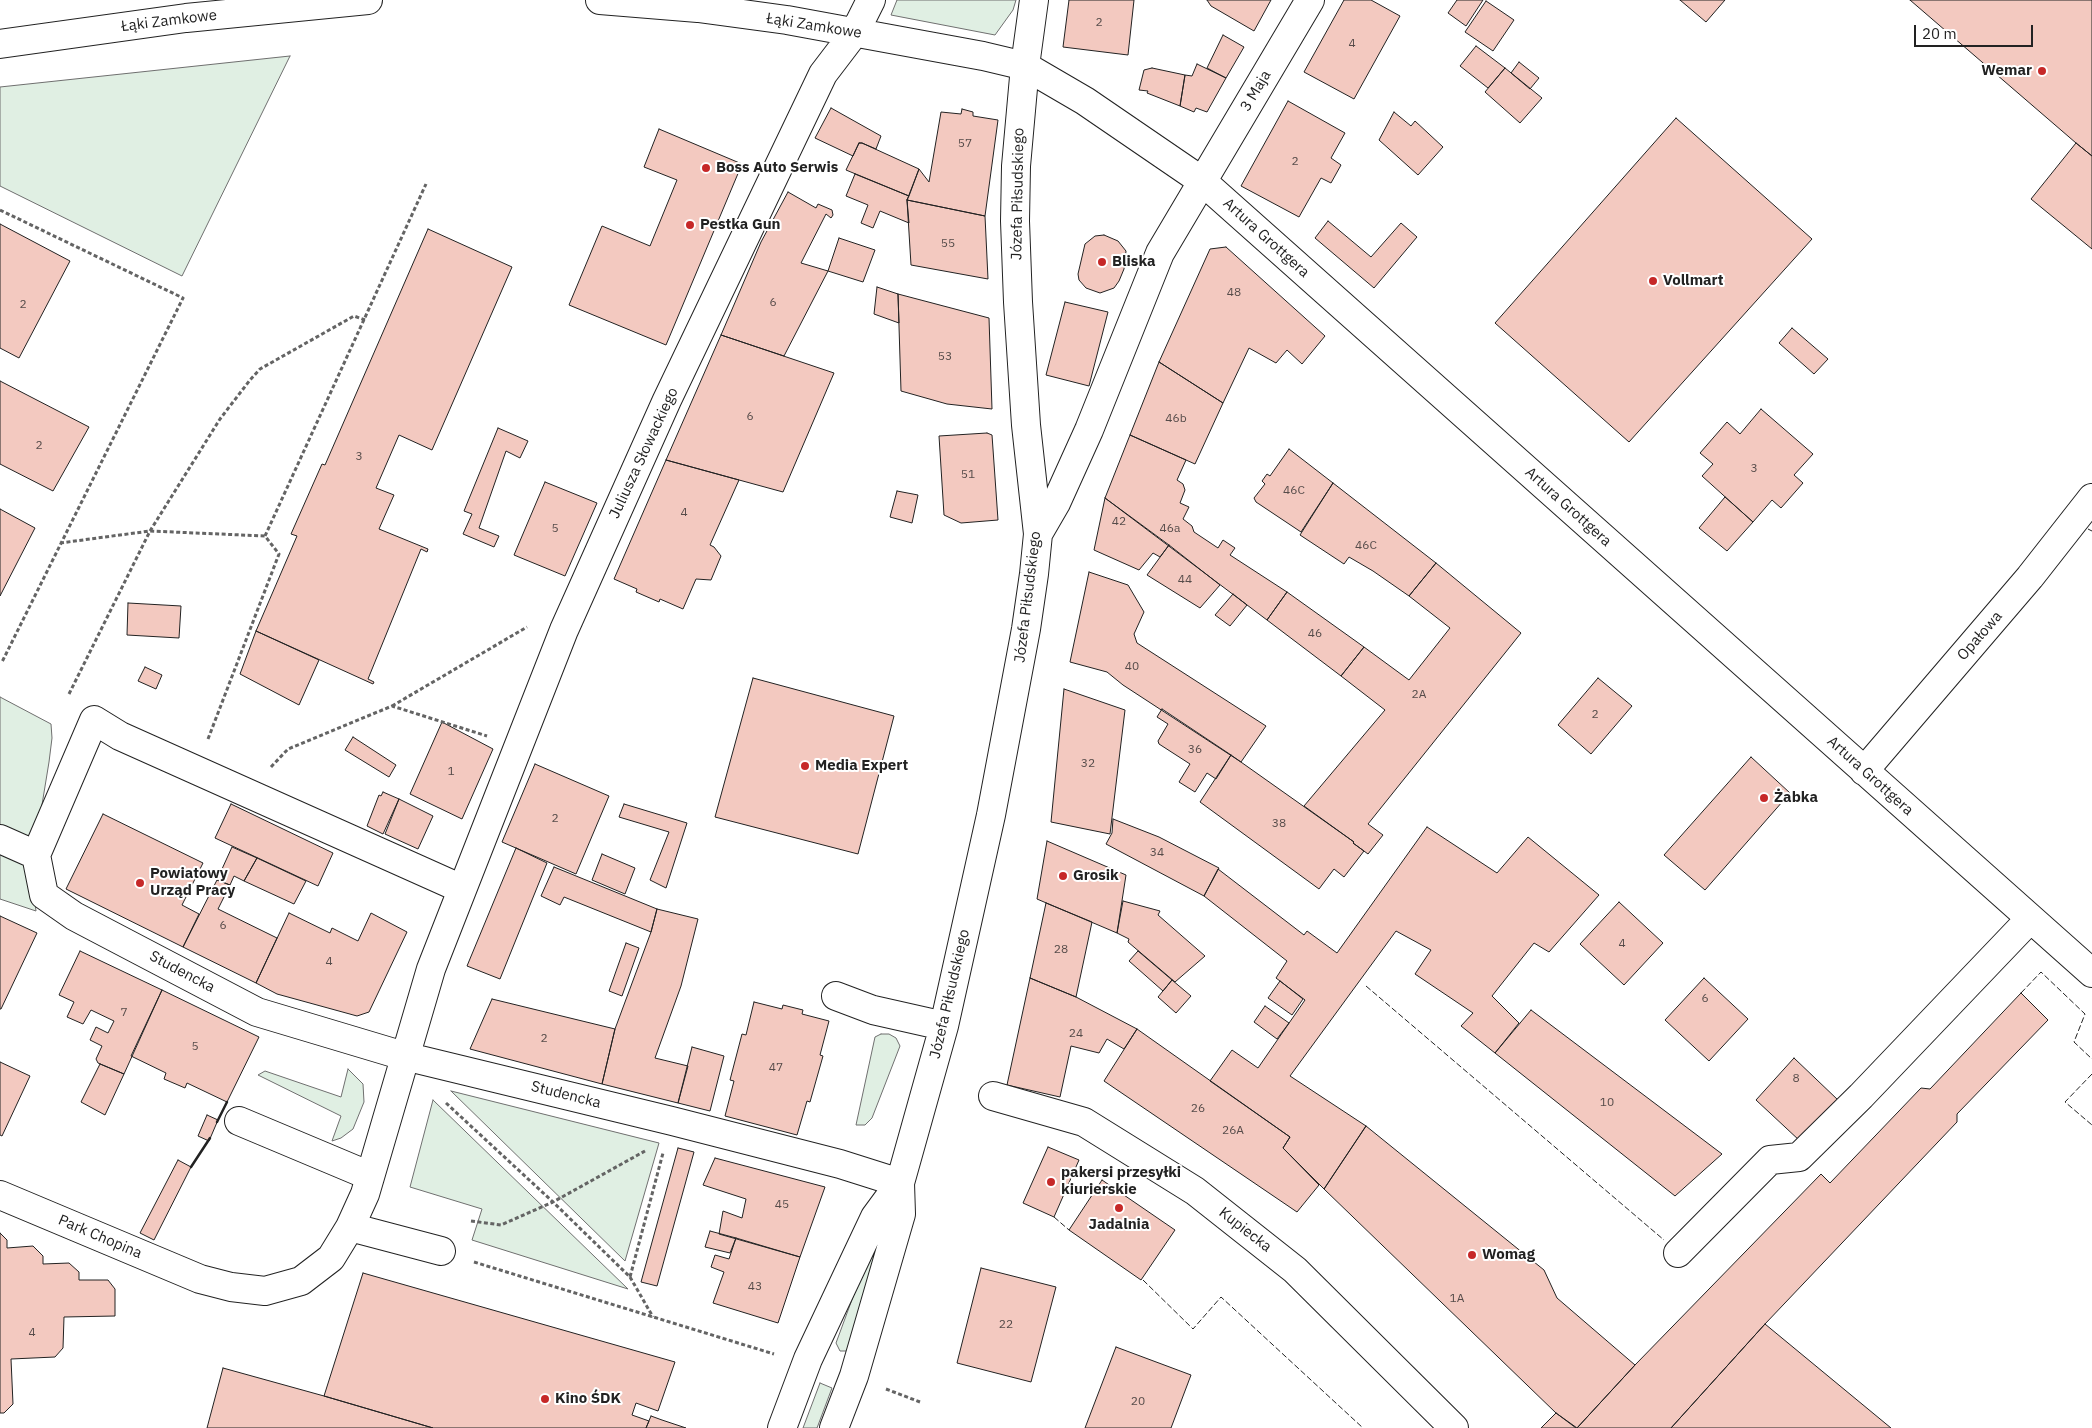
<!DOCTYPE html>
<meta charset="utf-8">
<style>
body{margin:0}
#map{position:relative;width:2092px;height:1428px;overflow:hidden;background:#fff;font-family:"IBM Plex Sans",sans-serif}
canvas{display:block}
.scale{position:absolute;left:1914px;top:25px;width:119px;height:22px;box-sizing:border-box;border:2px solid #222;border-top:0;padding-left:6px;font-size:15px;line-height:18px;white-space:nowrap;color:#222;-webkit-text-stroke:4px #fff;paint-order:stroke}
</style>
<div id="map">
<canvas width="2092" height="1428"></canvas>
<div class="scale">20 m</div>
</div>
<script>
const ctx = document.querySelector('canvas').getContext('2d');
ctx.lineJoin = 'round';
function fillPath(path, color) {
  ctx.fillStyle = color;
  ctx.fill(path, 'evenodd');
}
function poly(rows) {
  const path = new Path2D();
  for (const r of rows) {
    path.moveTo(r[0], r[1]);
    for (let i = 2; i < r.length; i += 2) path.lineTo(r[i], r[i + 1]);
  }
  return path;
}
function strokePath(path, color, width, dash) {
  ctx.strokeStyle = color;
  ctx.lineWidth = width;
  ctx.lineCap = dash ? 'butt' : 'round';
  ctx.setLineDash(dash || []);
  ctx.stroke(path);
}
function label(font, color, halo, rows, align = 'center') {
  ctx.font = font + ' "IBM Plex Sans",sans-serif';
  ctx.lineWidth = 4;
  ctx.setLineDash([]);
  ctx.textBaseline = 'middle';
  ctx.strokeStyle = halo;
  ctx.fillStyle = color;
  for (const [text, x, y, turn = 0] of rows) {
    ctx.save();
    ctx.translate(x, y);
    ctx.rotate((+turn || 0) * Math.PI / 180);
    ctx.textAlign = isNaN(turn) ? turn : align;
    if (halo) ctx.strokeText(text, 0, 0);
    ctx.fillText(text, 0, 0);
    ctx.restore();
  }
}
const green = poly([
 [897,0,1016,0,1013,10,995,35,891,15,897,0],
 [290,56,182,276,0,186,0,87,290,56],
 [0,697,51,724,52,738,49,762,31,872,36,911,0,899,0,697],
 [881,1034,889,1034,896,1038,900,1046,872,1118,865,1125,856,1125,875,1037,881,1034],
 [348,1069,363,1084,364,1102,353,1129,341,1138,332,1141,341,1116,258,1075,265,1071,341,1097,348,1069],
 [451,1091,659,1143,625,1261,451,1091],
 [433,1100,628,1289,472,1240,482,1209,410,1187,433,1100],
 [893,1207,848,1351,840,1351,836,1343,885,1210,893,1207],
 [820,1383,832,1388,817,1428,803,1428,820,1383]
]);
const building = poly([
 [1069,0,1134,0,1128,55,1063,47,1069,0],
 [1207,0,1271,0,1254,31,1211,6,1207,0],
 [1344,0,1371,0,1400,16,1354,99,1304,72,1344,0],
 [1457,0,1483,0,1466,26,1448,13,1457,0],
 [1680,0,1725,0,1706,22,1680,0],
 [1910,0,2092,0,2092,156,2076,143,1910,0],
 [1486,1,1514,20,1493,51,1465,32,1486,1],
 [1223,35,1244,47,1226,78,1207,68,1223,35],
 [1476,46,1505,68,1488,88,1460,66,1476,46],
 [1519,62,1539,78,1530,89,1511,73,1519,62],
 [1197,64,1226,78,1207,112,1196,108,1194,112,1180,106,1185,75,1192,76,1197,64],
 [1152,68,1185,75,1180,106,1147,93,1148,91,1139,90,1144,70,1152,68],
 [1505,68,1542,98,1520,123,1485,92,1505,68],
 [1288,101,1345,133,1331,158,1341,165,1331,183,1321,178,1299,217,1241,186,1288,101],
 [831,108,881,136,876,149,862,143,859,143,853,156,815,138,831,108],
 [962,109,973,112,973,116,998,120,985,216,907,200,919,169,929,182,941,112,961,114,962,109],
 [1394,112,1411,126,1415,121,1443,147,1418,175,1379,140,1394,112],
 [1676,118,1812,239,1629,442,1495,323,1676,118],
 [659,129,742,164,666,345,569,305,602,226,650,246,677,180,644,167,659,129],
 [859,143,862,143,919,169,909,196,846,170,859,143],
 [2076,143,2092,156,2092,249,2031,199,2076,143],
 [855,174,909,196,907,200,909,223,880,211,873,228,861,223,868,205,846,196,855,174],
 [788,192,816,208,818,204,832,210,833,215,831,218,826,214,801,263,828,271,784,356,721,335,761,242,788,192],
 [907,200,985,216,988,279,911,265,907,200],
 [1328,221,1371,257,1401,223,1417,237,1374,288,1315,238,1328,221],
 [0,224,70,261,19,358,0,348,0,224],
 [428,229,512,267,432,450,399,435,376,488,394,495,379,529,428,549,427,552,421,549,368,679,374,682,373,684,256,631,297,536,291,534,322,464,325,465,428,229],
 [1104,235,1118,241,1126,251,1124,269,1119,281,1114,288,1100,293,1086,288,1079,280,1078,274,1085,244,1095,236,1104,235],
 [839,238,875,250,863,282,828,271,839,238],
 [1226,247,1325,336,1302,364,1287,350,1276,363,1249,348,1223,403,1159,362,1210,249,1226,247],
 [877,287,898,294,899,323,874,314,877,287],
 [898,294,989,318,992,409,947,404,901,391,898,294],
 [1065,302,1108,312,1089,386,1046,375,1065,302],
 [1792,328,1828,359,1814,374,1779,343,1792,328],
 [721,335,834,373,783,492,666,460,721,335],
 [1159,362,1223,403,1195,464,1130,435,1159,362],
 [0,381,89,427,53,491,0,464,0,381],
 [1761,409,1813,454,1794,475,1803,483,1781,508,1772,500,1753,522,1702,476,1713,464,1700,453,1727,422,1740,434,1761,409],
 [498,428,528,441,520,458,506,451,479,528,499,536,494,547,463,534,472,514,464,511,498,428],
 [987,433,992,435,998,520,961,523,944,515,939,436,987,433],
 [1130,435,1186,460,1177,480,1183,484,1185,490,1180,503,1189,507,1183,519,1192,526,1194,532,1218,548,1223,540,1235,548,1230,555,1287,592,1267,620,1105,498,1130,435],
 [1289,449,1333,483,1301,532,1256,502,1254,498,1265,484,1262,481,1267,474,1270,476,1289,449],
 [666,460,739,480,710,545,714,547,721,556,711,580,696,579,683,609,660,599,659,602,636,592,637,589,614,579,666,460],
 [545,482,597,503,565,576,514,555,545,482],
 [1333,483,1436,563,1409,596,1373,571,1349,557,1344,564,1300,535,1333,483],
 [897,491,918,495,912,523,890,517,897,491],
 [1725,497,1753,522,1727,551,1699,528,1725,497],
 [1105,498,1169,545,1160,557,1153,553,1139,570,1094,550,1105,498],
 [0,509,35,528,0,596,0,509],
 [1169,545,1220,585,1200,608,1147,575,1169,545],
 [1436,563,1521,633,1368,824,1383,835,1368,854,1353,843,1354,842,1304,806,1385,710,1341,676,1364,647,1409,680,1450,628,1409,596,1436,563],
 [1089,572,1128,585,1144,612,1134,634,1137,643,1266,726,1241,762,1123,685,1107,672,1070,662,1089,572],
 [1287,592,1364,647,1341,676,1267,620,1287,592],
 [1233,594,1247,605,1230,626,1215,615,1233,594],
 [128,603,181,606,179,638,127,635,128,603],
 [256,631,319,660,299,705,240,674,256,631],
 [145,667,162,675,156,689,138,681,145,667],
 [753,678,894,716,858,854,715,817,753,678],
 [1598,678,1632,706,1591,754,1558,725,1598,678],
 [1064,689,1125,710,1110,834,1051,822,1064,689],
 [1162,709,1231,755,1216,779,1207,773,1195,792,1179,782,1190,764,1159,744,1158,741,1168,724,1157,717,1162,709],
 [442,722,493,749,462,819,410,794,442,722],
 [353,737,396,765,389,777,345,750,353,737],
 [1231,755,1354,842,1353,843,1364,851,1344,877,1334,869,1319,889,1200,802,1231,755],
 [1751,757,1790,793,1705,890,1664,855,1751,757],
 [535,764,609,796,576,874,502,842,535,764],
 [383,792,399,799,383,834,367,826,379,795,381,796,383,792],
 [399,799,433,816,418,849,385,834,399,799],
 [231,804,333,853,318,886,215,838,231,804],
 [624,804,687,823,666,888,650,880,669,832,619,817,624,804],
 [103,814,203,863,182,905,199,914,183,947,66,889,103,814],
 [1113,819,1159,837,1219,868,1204,896,1106,844,1112,833,1113,819],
 [1427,827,1497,873,1528,837,1599,895,1549,952,1534,943,1492,996,1519,1023,1495,1053,1461,1026,1473,1013,1415,974,1431,950,1396,931,1290,1076,1366,1126,1324,1189,1283,1148,1290,1137,1210,1081,1232,1050,1258,1068,1305,1000,1276,978,1287,961,1204,896,1218,869,1304,935,1307,931,1337,953,1427,827],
 [1047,841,1126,875,1117,933,1037,899,1047,841],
 [232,847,257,858,244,881,234,876,230,885,217,880,232,847],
 [516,848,547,863,500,979,467,966,516,848],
 [602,854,635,868,625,894,592,880,602,854],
 [257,858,306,881,294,904,244,881,257,858],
 [554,867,657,909,651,932,564,897,560,905,541,896,554,867],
 [217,880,230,885,218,909,277,938,256,983,183,947,217,880],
 [1123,901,1160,911,1158,915,1205,956,1175,982,1128,942,1129,939,1117,933,1123,901],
 [1619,902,1663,943,1624,985,1580,944,1619,902],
 [1046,903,1092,922,1076,997,1030,978,1046,903],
 [657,909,698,919,681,986,655,1058,688,1066,678,1103,602,1084,615,1029,651,932,657,909],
 [289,913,330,933,332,928,358,941,371,913,407,932,369,1012,357,1016,277,994,256,983,289,913],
 [0,916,37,933,1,1009,0,1009,0,916],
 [626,943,639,948,622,996,609,991,626,943],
 [80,951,162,990,124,1074,98,1063,96,1059,102,1046,90,1040,96,1027,108,1033,114,1021,91,1010,83,1024,67,1017,74,1002,59,995,80,951],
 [1138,951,1172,980,1163,991,1129,961,1138,951],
 [1030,978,1076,997,1137,1029,1124,1049,1107,1039,1099,1053,1071,1046,1060,1097,1007,1085,1030,978],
 [1704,978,1748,1019,1709,1061,1665,1020,1704,978],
 [1172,980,1191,996,1176,1013,1158,997,1172,980],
 [1280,981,1303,999,1292,1015,1268,998,1280,981],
 [162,990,259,1037,227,1102,187,1083,185,1088,164,1079,166,1073,131,1056,162,990],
 [2021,993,2048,1020,1957,1114,1957,1122,1765,1324,1671,1428,1577,1428,1635,1365,1821,1174,1830,1183,1921,1088,1930,1089,2021,993],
 [492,999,615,1029,602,1084,470,1049,492,999],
 [754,1002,782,1009,783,1005,803,1010,802,1014,829,1021,820,1055,823,1056,810,1102,807,1101,797,1135,725,1116,734,1081,730,1080,742,1034,746,1035,754,1002],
 [1265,1006,1289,1023,1277,1039,1254,1022,1265,1006],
 [1531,1010,1722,1154,1675,1196,1495,1053,1531,1010],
 [1137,1029,1290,1137,1283,1148,1319,1185,1297,1212,1104,1081,1137,1029],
 [692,1047,724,1056,710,1111,678,1103,692,1047],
 [1794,1058,1838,1100,1800,1141,1756,1100,1794,1058],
 [0,1062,30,1076,2,1136,0,1135,0,1062],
 [100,1064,124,1074,105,1115,81,1102,100,1064],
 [207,1115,218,1120,209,1141,198,1136,207,1115],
 [1366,1126,1544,1270,1557,1298,1635,1365,1577,1428,1556,1413,1324,1189,1366,1126],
 [1048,1147,1079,1160,1054,1217,1023,1203,1048,1147],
 [678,1148,694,1152,657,1286,641,1282,678,1148],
 [715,1158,825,1187,800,1257,719,1234,723,1211,742,1218,746,1199,703,1185,715,1158],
 [178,1160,191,1167,154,1240,140,1233,178,1160],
 [1102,1180,1175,1230,1141,1280,1069,1230,1102,1180],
 [710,1231,736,1238,730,1253,705,1247,710,1231],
 [0,1233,7,1240,7,1248,33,1246,43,1256,43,1264,69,1263,79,1272,79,1280,108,1280,115,1289,115,1316,64,1317,63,1348,55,1357,11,1359,13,1404,4,1413,0,1413,0,1233],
 [736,1238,800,1257,778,1323,713,1303,724,1272,711,1267,715,1255,729,1259,736,1238],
 [981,1268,1056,1287,1031,1382,957,1363,981,1268],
 [363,1273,675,1362,658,1411,636,1403,632,1415,649,1421,646,1428,433,1428,324,1396,363,1273],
 [1765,1324,1891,1428,1671,1428,1765,1324],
 [1116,1347,1191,1375,1171,1428,1085,1428,1116,1347],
 [223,1368,324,1396,433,1428,207,1428,223,1368],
 [1556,1413,1576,1428,1541,1428,1556,1413],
 [651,1416,662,1420,686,1428,646,1428,651,1416]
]);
const path = poly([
 [0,210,183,298,2,662],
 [60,543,150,531,265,536],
 [69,694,150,531,220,419,250,380,260,369,354,316,365,320],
 [392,706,527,627],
 [208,739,279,554,265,536,426,184],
 [271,767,288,749,392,706,487,736],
 [446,1103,553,1202,630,1277,663,1153],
 [471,1221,501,1225,553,1202,645,1151],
 [474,1262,774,1354],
 [630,1277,653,1317],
 [886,1389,920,1402]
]);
const minor = poly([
 [600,0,698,8,787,20,983,56,1025,66,1085,101,1202,181,2092,973],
 [0,44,186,18,368,0],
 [1038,534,1056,503,1089,430,1160,253,1310,0],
 [1864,771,2030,577,2092,498],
 [0,839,36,855],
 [462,889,120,736,94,720,36,855,44,895,74,916,257,1012,404,1056,672,1121,840,1164,900,1183],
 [836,996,873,1010,944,1026],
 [993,1096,1084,1122,1195,1191,1295,1270,1454,1428],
 [239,1121,370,1176],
 [0,1195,200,1279,231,1287,265,1291,301,1281,331,1258,350,1227,365,1194,431,969,564,630,667,400,823,74,855,32,871,0],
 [350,1227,441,1251],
 [1678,1253,1770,1160,1799,1157,1861,1096,2030,919],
 [782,1428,808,1359,875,1217,900,1183],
 [834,1428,854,1376,901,1214,900,1183,944,1026,991,815,1026,629,1034,574,1038,534,1026,425,1018,302,1015,221,1016,166,1025,66,1034,0]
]);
const fence = poly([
 [2088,529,2092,531],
 [1366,986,1664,1240],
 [2021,993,2041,972,2085,1014,2074,1042,2092,1059],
 [2092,1074,2065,1102,2092,1125],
 [1054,1217,1069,1230],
 [1143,1280,1193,1329,1221,1297,1363,1428]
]);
const wall = poly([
 [217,1122,227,1102],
 [191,1167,210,1138]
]);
const markers = [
 [2042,71,5,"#c62828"],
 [706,168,5,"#c62828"],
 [690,225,5,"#c62828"],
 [1102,262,5,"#c62828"],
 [1653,281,5,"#c62828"],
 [805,766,5,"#c62828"],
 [1764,798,5,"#c62828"],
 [1063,876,5,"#c62828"],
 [140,883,5,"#c62828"],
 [1051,1182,5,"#c62828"],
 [1119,1208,5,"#c62828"],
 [1472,1255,5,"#c62828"],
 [545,1399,5,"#c62828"]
];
const numberNames = [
 ["2",1099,23],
 ["4",1352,44],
 ["57",965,144],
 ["2",1295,162],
 ["55",948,244],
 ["48",1234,293],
 ["6",773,303],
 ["2",23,305],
 ["53",945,357],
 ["6",750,417],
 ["46b",1176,419],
 ["2",39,446],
 ["3",359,457],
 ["3",1754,469],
 ["51",968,475],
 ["46C",1294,491],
 ["4",684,513],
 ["42",1119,522],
 ["5",555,529],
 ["46a",1170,529],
 ["46C",1366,546],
 ["44",1185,580],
 ["46",1315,634],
 ["40",1132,667],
 ["2A",1419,695],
 ["2",1595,715],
 ["36",1195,750],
 ["32",1088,764],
 ["1",451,772],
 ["2",555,819],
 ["38",1279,824],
 ["34",1157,853],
 ["6",223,926],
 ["4",1622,944],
 ["28",1061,950],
 ["4",329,962],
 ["6",1705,999],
 ["7",124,1013],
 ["24",1076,1034],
 ["2",544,1039],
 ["5",195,1047],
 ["47",776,1068],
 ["8",1796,1079],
 ["10",1607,1103],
 ["26",1198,1109],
 ["26A",1233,1131],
 ["45",782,1205],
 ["43",755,1287],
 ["1A",1457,1299],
 ["22",1006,1325],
 ["4",32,1333],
 ["20",1138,1402]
];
const streetNames = [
 ["Łąki Zamkowe",169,21,-7],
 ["Łąki Zamkowe",814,26,9],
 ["3 Maja",1256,91,-59],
 ["Józefa Piłsudskiego",1018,194,-89],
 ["Artura Grottgera",1266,238,42],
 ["Juliusza Słowackiego",644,453,-65],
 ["Artura Grottgera",1568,507,42],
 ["Józefa Piłsudskiego",1028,597,-83],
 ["Opałowa",1980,636,-49],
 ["Artura Grottgera",1870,776,42],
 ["Studencka",182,972,28],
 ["Józefa Piłsudskiego",950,994,-77],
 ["Studencka",566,1095,14],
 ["Kupiecka",1245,1230,38],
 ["Park Chopina",100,1237,23]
];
const poiNames = [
 ["Wemar",2032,71,"right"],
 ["Boss Auto Serwis",716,168],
 ["Pestka Gun",700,225],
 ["Bliska",1112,262],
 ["Vollmart",1663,281],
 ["Media Expert",815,766],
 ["Żabka",1774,798],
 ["Powiatowy",150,874],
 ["Urząd Pracy",150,891],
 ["Grosik",1073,876],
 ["pakersi przesyłki",1061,1173],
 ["kiurierskie",1061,1190],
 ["Jadalnia",1119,1225,"center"],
 ["Womag",1482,1255],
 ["Kino ŚDK",555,1399]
];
fillPath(green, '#e0efe3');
strokePath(green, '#6f6f6f', 1);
fillPath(building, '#f3c9c0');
strokePath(building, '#222', 1);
strokePath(minor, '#222', 30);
strokePath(path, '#646464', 3, [4, 2.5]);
strokePath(minor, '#fff', 28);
strokePath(fence, '#222', 1, [6, 2.5]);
strokePath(wall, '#222', 2.5);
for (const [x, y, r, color] of markers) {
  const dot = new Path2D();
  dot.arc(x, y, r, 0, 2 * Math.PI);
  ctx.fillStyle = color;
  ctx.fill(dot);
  strokePath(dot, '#fff', 2);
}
label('12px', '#564c4a', null, numberNames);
label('15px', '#222', '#fff', streetNames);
label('bold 15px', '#222', '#fff', poiNames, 'left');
</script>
